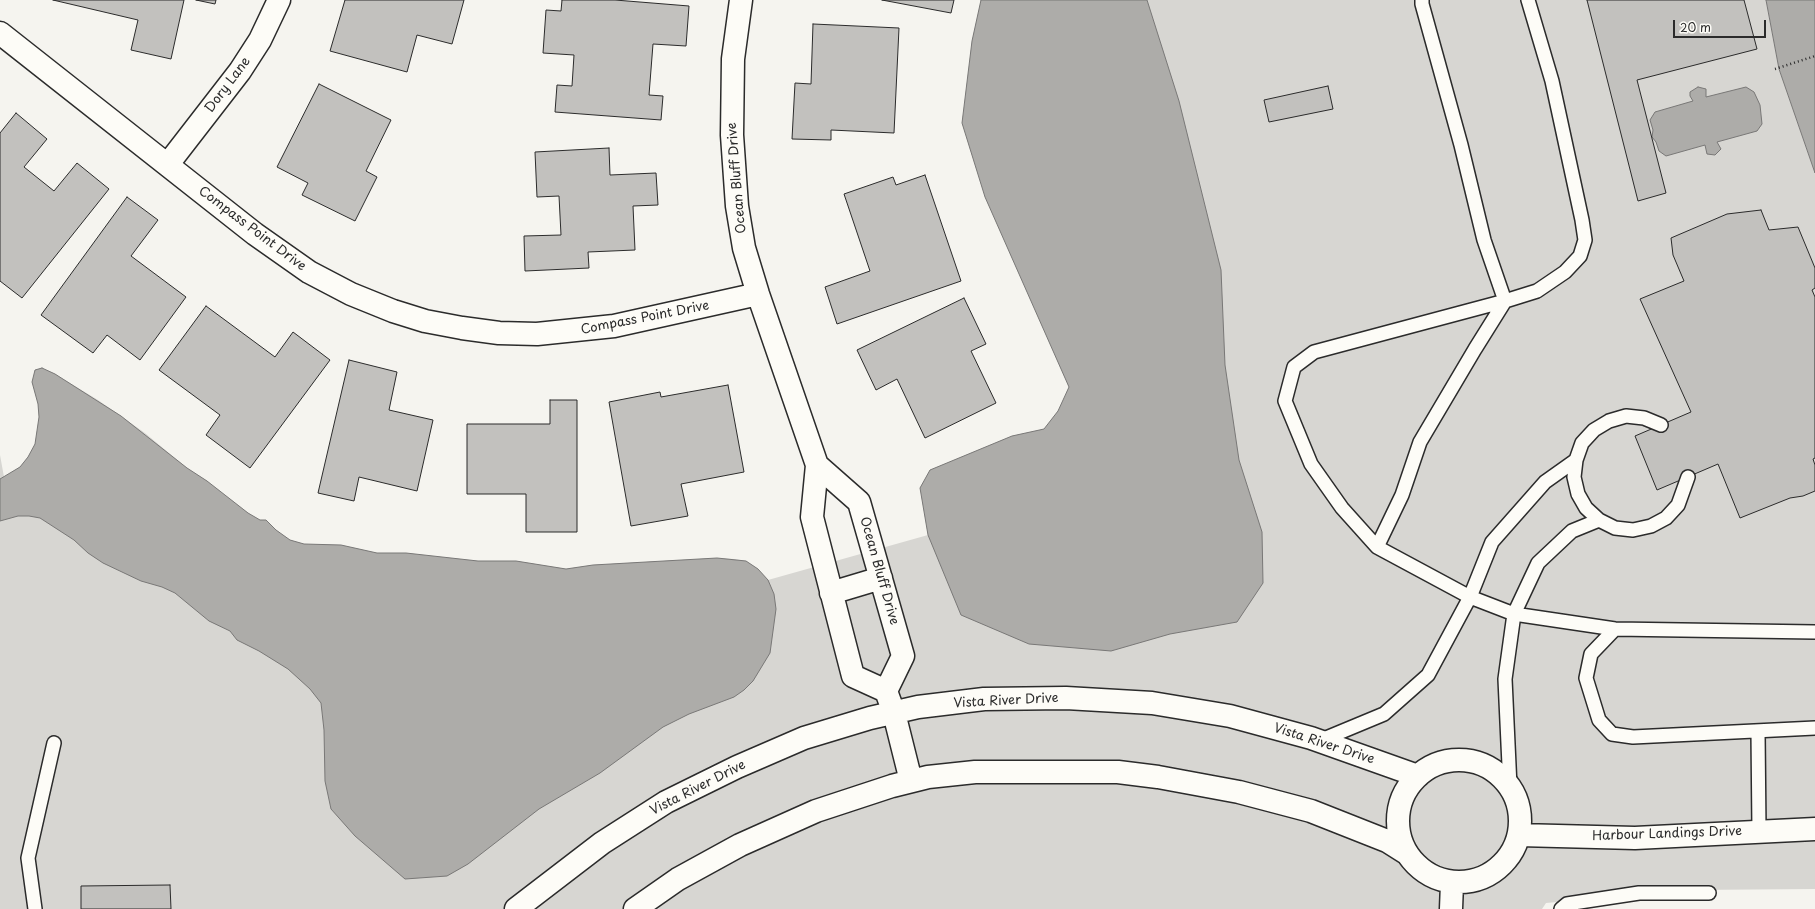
<!DOCTYPE html>
<style>
body{margin:0}
#map{position:relative;width:1815px;height:909px;overflow:hidden;background:#f5f4ef;font-family:"Playpen Sans",sans-serif}
canvas{display:block}
.scale{position:absolute;left:1673px;top:20px;width:93px;height:18px;box-sizing:border-box;border:2px solid #2b2b2b;border-top:0;padding-left:5px;font-size:12px;line-height:14px;white-space:nowrap;color:#2b2b2b;-webkit-text-stroke:3px #fdfcf7;paint-order:stroke}
</style>
<div id="map">
<canvas width="1815" height="909"></canvas>
<div class="scale">20 m</div>
</div>
<script>
const ctx = document.querySelector('canvas').getContext('2d');
ctx.lineJoin = 'round';
function fillPath(path, color) {
  ctx.fillStyle = color;
  ctx.fill(path, 'evenodd');
}
function poly(rows) {
  const path = new Path2D();
  for (const r of rows) {
    if (r.length === 3) {
      path.moveTo(r[0] + r[2], r[1]);
      path.arc(r[0], r[1], r[2], 0, 2 * Math.PI);
      continue;
    }
    path.moveTo(r[0], r[1]);
    for (let i = 2; i < r.length; i += 2) path.lineTo(r[i], r[i + 1]);
  }
  return path;
}
function strokePath(path, color, width, dash) {
  ctx.strokeStyle = color;
  ctx.lineWidth = width;
  ctx.lineCap = dash ? 'butt' : 'round';
  ctx.setLineDash(dash || []);
  ctx.stroke(path);
}
function label(font, color, halo, rows, align = 'center') {
  ctx.font = font + ' "Playpen Sans",sans-serif';
  ctx.lineWidth = 3;
  ctx.setLineDash([]);
  ctx.textBaseline = 'middle';
  ctx.strokeStyle = halo;
  ctx.fillStyle = color;
  for (const [text, x, y, turn = 0] of rows) {
    ctx.save();
    ctx.translate(x, y);
    ctx.rotate((+turn || 0) * Math.PI / 180);
    ctx.textAlign = isNaN(turn) ? turn : align;
    if (halo) ctx.strokeText(text, 0, 0);
    ctx.fillText(text, 0, 0);
    ctx.restore();
  }
}
const green = poly([
 [981,0,1766,0,1779,69,1815,173,1815,889,1691,890,1546,903,1542,909,0,909,0,455,4,477,20,467,28,457,35,444,39,417,38,404,32,382,35,370,42,368,55,374,98,400,145,433,187,468,207,481,248,513,260,520,266,520,276,530,290,540,304,544,341,545,377,553,406,553,478,561,516,561,566,569,593,565,644,562,717,558,734,559,746,561,758,569,768,580,928,535,920,488,930,470,1012,436,1044,429,1058,411,1069,387,985,197,962,123,972,41]
]);
const water = poly([
 [981,0,1147,0,1179,101,1221,270,1225,365,1239,460,1262,532,1263,583,1237,622,1170,634,1111,651,1029,644,961,615,928,535,920,488,930,470,1012,436,1044,429,1058,411,1069,387,985,197,962,123,972,41,981,0],
 [1766,0,1815,0,1815,173,1779,69,1766,0],
 [1698,87,1706,89,1706,97,1746,87,1754,92,1760,105,1762,124,1757,131,1717,142,1721,149,1715,155,1707,154,1705,145,1666,156,1659,151,1656,142,1652,137,1653,130,1650,120,1655,112,1693,101,1690,96,1690,92,1698,87],
 [42,368,55,374,121,416,187,468,207,481,248,513,260,520,266,520,276,530,290,540,304,544,341,545,377,553,406,553,478,561,516,561,566,569,593,565,717,558,746,561,758,569,768,580,774,594,776,609,770,653,753,681,744,690,734,697,689,714,663,727,600,773,539,809,468,864,447,876,405,879,355,836,331,809,325,781,324,730,321,703,310,689,288,669,259,651,237,640,230,631,209,621,175,593,162,587,141,581,103,563,88,553,74,540,40,518,29,516,18,516,0,521,0,479,20,467,28,457,35,444,39,417,38,404,32,382,35,370,42,368]
]);
const building = poly([
 [53,0,184,0,171,59,131,50,138,20,53,0],
 [196,0,216,0,215,4,196,0],
 [345,0,464,0,452,44,417,35,407,72,330,51,345,0],
 [562,0,615,0,689,6,686,46,653,44,649,95,663,96,661,120,555,112,557,85,572,86,574,55,543,53,546,10,561,11,562,0],
 [882,0,954,0,951,13,882,0],
 [1587,0,1744,0,1757,49,1637,80,1666,193,1638,201,1587,0],
 [813,24,899,28,894,133,831,130,831,140,792,139,795,83,811,84,813,24],
 [319,84,391,120,366,171,377,177,355,221,302,195,308,183,277,167,319,84],
 [1328,86,1333,109,1269,122,1264,100,1328,86],
 [16,113,47,139,24,167,54,191,77,163,109,189,22,298,0,281,0,133,16,113],
 [609,148,610,175,656,173,658,205,633,206,635,250,588,252,589,268,525,271,524,236,561,235,559,196,537,197,535,152,609,148],
 [925,175,961,281,837,324,825,287,870,271,844,194,893,177,896,185,925,175],
 [127,197,158,220,131,256,186,297,140,360,107,335,93,353,41,315,127,197],
 [1761,210,1769,230,1798,227,1815,268,1815,288,1812,290,1815,297,1815,458,1813,459,1815,465,1815,491,1803,496,1790,498,1740,518,1718,464,1657,490,1635,436,1691,412,1640,299,1684,281,1673,255,1671,238,1727,214,1761,210],
 [964,298,986,344,971,351,996,403,925,438,897,379,876,390,857,350,964,298],
 [206,306,275,357,293,332,330,360,250,468,206,435,220,415,159,370,206,306],
 [349,360,397,372,389,410,433,420,417,491,359,477,354,501,318,493,349,360],
 [728,385,744,472,681,484,688,516,631,526,609,402,660,392,661,397,728,385],
 [550,400,577,400,577,532,526,532,526,494,467,494,467,424,550,424,550,400],
 [170,885,171,909,81,909,81,886,170,885]
]);
const path = poly([
 [1775,69,1815,56]
]);
const lane = poly([
 [1422,0,1422,4,1461,145,1484,240,1505,301,1314,352,1294,367,1285,401,1311,464,1342,508,1377,547,1470,597,1514,614,1615,629,1815,632],
 [1661,425,1644,418,1626,416,1609,421,1594,430,1582,443,1576,460,1574,477,1578,494,1586,508,1599,520,1615,528,1633,530,1651,526,1666,518,1678,505,1688,477],
 [1377,547,1402,495,1420,442,1475,349,1505,301,1537,291,1565,272,1580,256,1585,240,1582,220,1552,81,1528,0],
 [1615,629,1591,654,1586,678,1599,720,1612,734,1633,737,1815,728],
 [1758,732,1759,831],
 [1319,741,1384,714,1428,675,1470,597,1492,542,1545,482,1576,460],
 [1510,787,1505,679,1514,614,1538,563,1572,531,1599,520],
 [35,909,28,858,54,743],
 [1561,909,1567,904,1639,893,1709,893]
]);
const street = poly([
 [741,0,733,59,732,135,737,206,744,248,758,294,817,465,812,517,853,676,886,691],
 [0,33,255,234,309,272,351,294,393,311,425,321,462,328,499,333,537,334,614,326,758,294],
 [168,164,240,71,260,40,279,0],
 [817,465,859,502,903,656,886,691,894,713,911,781],
 [831,593,881,578],
 [1459,821,61],
 [1519,835,1635,838,1815,829],
 [516,909,602,843,666,802,737,767,804,738,870,718,918,707,984,699,1066,698,1152,703,1230,716,1311,738,1418,776],
 [635,909,678,879,740,845,816,811,892,786,928,777,975,772,1118,772,1158,777,1239,792,1311,811,1387,841,1406,853],
 [1451,909,1452,883]
]);
const streetNames = [
 ["Dory Lane",228,85,-53],
 ["Ocean Bluff Drive",737,178,-95],
 ["Compass Point Drive",252,229,37],
 ["Compass Point Drive",645,318,-11],
 ["Ocean Bluff Drive",879,571,74],
 ["Vista River Drive",1006,701,-3],
 ["Vista River Drive",1324,744,18],
 ["Vista River Drive",698,788,-27],
 ["Harbour Landings Drive",1667,834,-2]
];
fillPath(green, '#d7d6d2');
fillPath(water, '#adaca9');
strokePath(water, '#797877', 1);
fillPath(building, '#c2c1be');
strokePath(building, '#2b2b2b', 1);
strokePath(lane, '#2b2b2b', 16);
strokePath(street, '#2b2b2b', 25);
strokePath(path, '#2b2b2b', 2.5, [1, 3]);
strokePath(lane, '#fdfcf7', 13);
strokePath(street, '#fdfcf7', 22);
label('13px', '#2b2b2b', '#fdfcf7', streetNames);
</script>
